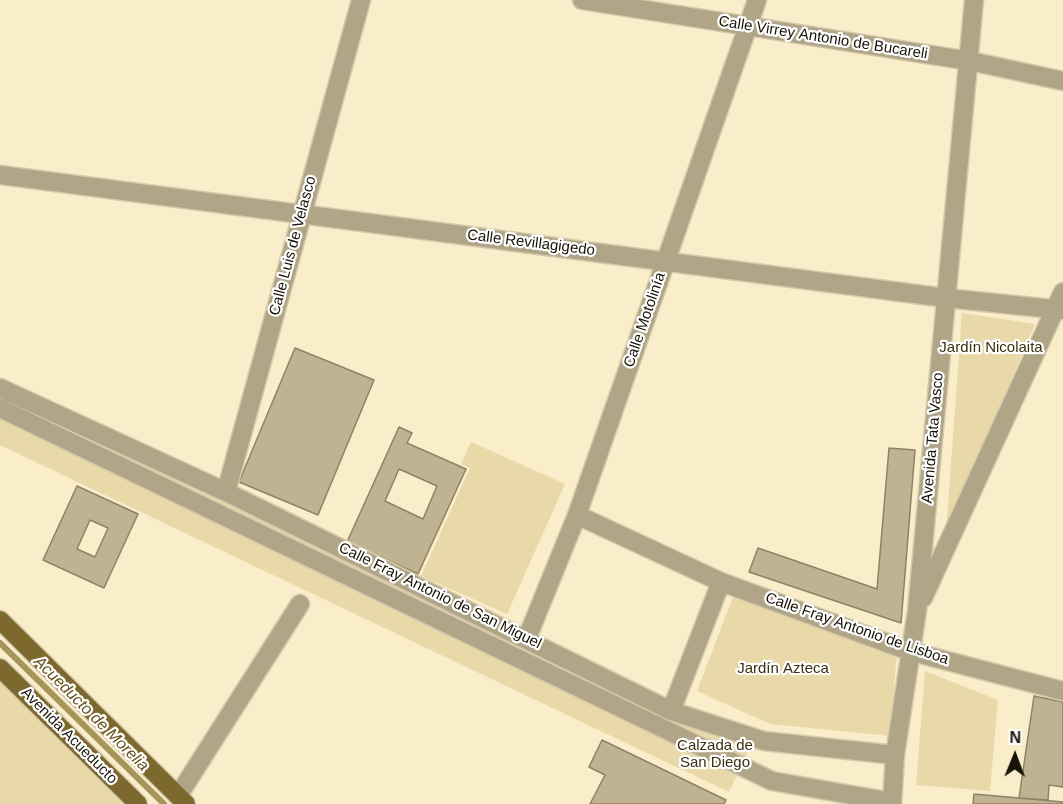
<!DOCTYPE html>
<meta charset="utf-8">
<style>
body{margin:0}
#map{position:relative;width:1063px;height:804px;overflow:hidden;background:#f9edca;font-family:Arial,sans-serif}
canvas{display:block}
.north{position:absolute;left:985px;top:726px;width:60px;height:60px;-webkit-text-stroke:4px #fff;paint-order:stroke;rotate:1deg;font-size:16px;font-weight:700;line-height:24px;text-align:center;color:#171307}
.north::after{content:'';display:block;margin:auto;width:21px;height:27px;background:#171307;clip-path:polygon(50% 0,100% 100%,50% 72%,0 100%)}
</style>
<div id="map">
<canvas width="1063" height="804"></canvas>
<div class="north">N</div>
</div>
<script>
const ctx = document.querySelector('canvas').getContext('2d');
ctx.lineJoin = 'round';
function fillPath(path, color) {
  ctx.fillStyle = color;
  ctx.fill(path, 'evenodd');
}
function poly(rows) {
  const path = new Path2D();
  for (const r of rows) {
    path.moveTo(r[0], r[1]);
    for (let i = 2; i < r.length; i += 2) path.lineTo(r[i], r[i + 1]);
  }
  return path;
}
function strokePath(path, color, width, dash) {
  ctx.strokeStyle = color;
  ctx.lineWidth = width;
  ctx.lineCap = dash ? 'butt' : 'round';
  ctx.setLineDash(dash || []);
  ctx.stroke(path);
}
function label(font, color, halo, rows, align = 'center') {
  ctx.font = font + ' Arial,sans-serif';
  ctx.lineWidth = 4.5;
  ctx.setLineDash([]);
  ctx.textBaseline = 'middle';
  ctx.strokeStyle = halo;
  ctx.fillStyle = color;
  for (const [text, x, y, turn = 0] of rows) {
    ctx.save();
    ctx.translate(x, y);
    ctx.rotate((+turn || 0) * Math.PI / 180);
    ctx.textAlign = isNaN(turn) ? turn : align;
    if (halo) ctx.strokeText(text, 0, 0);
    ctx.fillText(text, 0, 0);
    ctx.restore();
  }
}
const green = poly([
 [962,313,1035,324,946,532],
 [0,393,753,741,729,792,0,445],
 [471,442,565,484,507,614,421,576,470,468,461,464],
 [735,592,897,652,890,736,770,724,697,691],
 [925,671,998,700,990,791,916,785],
 [0,680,123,804,0,804]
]);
const stream = poly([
 [0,643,164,804]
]);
const building = poly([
 [295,348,374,380,318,515,239,482,295,348],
 [399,427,412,433,407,443,466,469,418,574,347,542,399,427],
 [399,469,437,486,423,519,385,501,399,469],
 [889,448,915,450,901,623,749,572,758,548,877,589,889,448],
 [77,486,138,514,104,588,43,560,77,486],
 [90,520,108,528,95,557,77,549,90,520],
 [1034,696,1063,702,1063,787,1049,785,1048,800,1019,798,1034,696],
 [602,740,726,800,724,804,590,804,605,775,589,767,602,740],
 [974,794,1063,802,1063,804,973,804,974,794]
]);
const minor = poly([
 [582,0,970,61,1063,81],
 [0,175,946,298,1063,310],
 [0,388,226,492,671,711,764,741,895,755],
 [0,408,772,781,892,802],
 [226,492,361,0],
 [577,515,721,582,909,651,1063,691],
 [923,598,1063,292],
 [527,638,577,515,757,0],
 [671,711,721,582],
 [178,796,300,604],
 [892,804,895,755,917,611,974,0]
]);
const major = poly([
 [0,620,186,804],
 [0,668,138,804]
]);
const streetNames = [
 ["Calle Virrey Antonio de Bucareli",823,38,9],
 ["Calle Revillagigedo",531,243,7],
 ["Calle Luis de Velasco",293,246,-75],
 ["Calle Motolinía",645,320,-71],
 ["Avenida Tata Vasco",933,438,-85],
 ["Calle Fray Antonio de San Miguel",440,596,26],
 ["Calle Fray Antonio de Lisboa",857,629,19],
 ["Avenida Acueducto",69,736,45]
];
const parkNames = [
 ["Jardín Nicolaita",991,348],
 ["Jardín Azteca",783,669],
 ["Calzada de",715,746],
 ["San Diego",715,763]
];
const waterNames = [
 ["Acueducto de Morelia",91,714,45]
];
fillPath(green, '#e9d8a8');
strokePath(stream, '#a7935c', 6);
fillPath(building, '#bfb392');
strokePath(building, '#8e8363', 1.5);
strokePath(minor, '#d5caab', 21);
strokePath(major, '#d5caab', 21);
strokePath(minor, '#b0a587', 18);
strokePath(major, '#7d682d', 18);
label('15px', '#171307', '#fff', streetNames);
label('15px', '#3b300f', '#fff', parkNames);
label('italic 16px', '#65531b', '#fff', waterNames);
</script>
